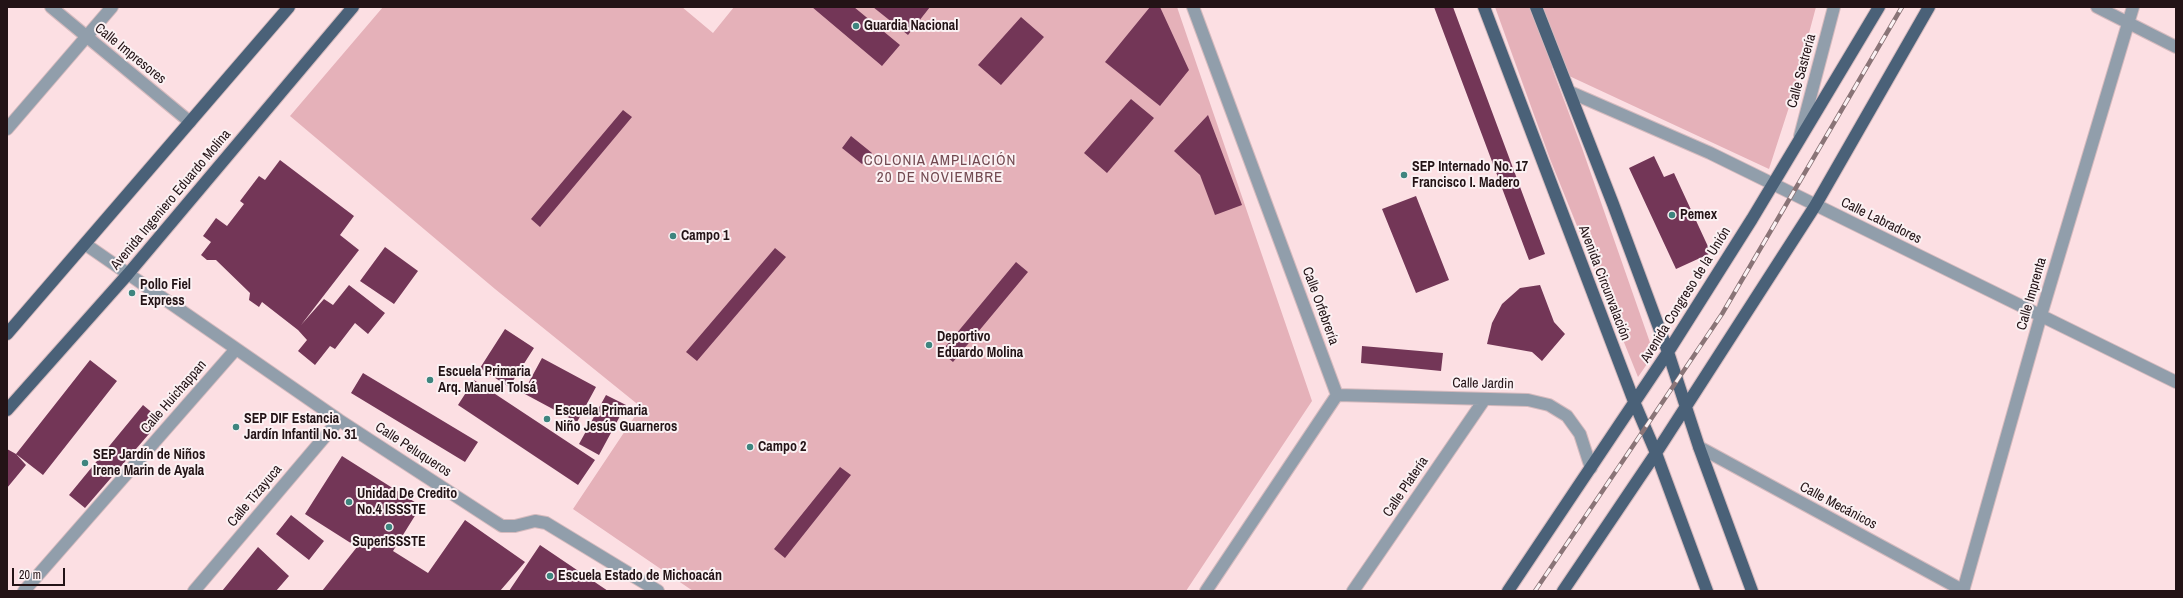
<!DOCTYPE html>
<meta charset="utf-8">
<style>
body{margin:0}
#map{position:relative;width:2183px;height:598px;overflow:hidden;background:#fcdfe3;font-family:"Archivo Narrow",sans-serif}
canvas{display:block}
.frame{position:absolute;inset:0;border:8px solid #231316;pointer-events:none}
.scale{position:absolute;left:12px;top:568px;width:53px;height:18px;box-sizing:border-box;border:2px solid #231316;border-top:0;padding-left:5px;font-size:12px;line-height:14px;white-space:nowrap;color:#231316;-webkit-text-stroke:3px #fbf1f3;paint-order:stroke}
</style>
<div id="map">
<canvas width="2183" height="598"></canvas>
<div class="frame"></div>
<div class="scale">20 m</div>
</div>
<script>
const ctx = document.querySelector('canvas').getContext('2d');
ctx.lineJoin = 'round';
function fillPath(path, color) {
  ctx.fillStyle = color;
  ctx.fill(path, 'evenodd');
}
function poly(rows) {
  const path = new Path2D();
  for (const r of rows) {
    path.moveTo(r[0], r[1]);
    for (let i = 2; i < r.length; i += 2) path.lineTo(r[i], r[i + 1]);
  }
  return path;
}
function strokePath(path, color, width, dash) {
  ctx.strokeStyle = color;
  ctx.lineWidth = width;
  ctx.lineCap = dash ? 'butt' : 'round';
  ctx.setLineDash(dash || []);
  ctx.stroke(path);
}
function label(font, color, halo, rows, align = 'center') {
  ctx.font = font + ' "Archivo Narrow",sans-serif';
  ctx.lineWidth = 4;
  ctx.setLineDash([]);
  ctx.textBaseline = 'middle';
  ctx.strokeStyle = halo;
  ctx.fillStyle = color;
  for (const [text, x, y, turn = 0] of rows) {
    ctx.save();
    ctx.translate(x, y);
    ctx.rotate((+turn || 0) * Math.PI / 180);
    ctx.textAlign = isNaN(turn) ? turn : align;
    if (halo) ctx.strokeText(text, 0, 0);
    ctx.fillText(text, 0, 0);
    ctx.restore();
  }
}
const green = poly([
 [383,7,682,7,713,33,734,7,1177,7,1312,401,1186,591,693,591,573,509,641,407,495,289,290,116],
 [1495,7,1816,7,1790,104,1769,169,1552,68,1582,148,1654,354,1638,377,1550,159]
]);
const building = poly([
 [812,7,854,7,900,45,882,66],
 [873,7,930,7,908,35],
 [1150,7,1160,7,1189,70,1160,106,1105,62],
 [1434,7,1453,7,1545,254,1529,260],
 [1021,17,1044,37,1001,85,978,65],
 [1131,99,1154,118,1107,173,1084,153],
 [623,110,632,117,540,227,531,219],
 [1208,115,1242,205,1215,215,1200,175,1174,151],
 [851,136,872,153,862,164,842,148],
 [1654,156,1664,177,1674,173,1711,253,1676,269,1629,168],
 [280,160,354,216,340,235,359,250,301,325,324,299,333,305,349,285,385,313,368,334,355,323,335,349,330,346,315,365,298,351,307,340,298,330,262,302,259,307,249,300,250,293,216,260,207,260,201,255,211,242,203,236,216,218,227,226,244,204,240,201,259,176,265,180],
 [1416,196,1449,280,1416,293,1382,209],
 [385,247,418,271,394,304,360,281],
 [775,248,786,257,697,361,686,352],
 [1016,262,1028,272,953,362,941,352],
 [1540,285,1554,322,1565,334,1542,361,1532,352,1487,344,1492,323,1502,304,1520,288],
 [505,329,534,348,509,387,480,368],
 [1362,346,1443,353,1441,371,1361,363],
 [542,358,596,387,577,422,523,393],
 [90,360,117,381,43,475,16,454],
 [363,373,478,442,465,462,351,393],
 [474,380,595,460,578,485,458,405],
 [606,395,626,405,599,455,579,444],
 [143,405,161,420,85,508,69,495],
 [7,449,16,454,26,465,7,488],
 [342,456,421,506,393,551,428,573,465,520,525,562,500,591,322,591,357,547,305,514],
 [840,467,851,475,785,558,774,549],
 [291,515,324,541,309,560,276,534],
 [540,545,608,591,509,591],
 [258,547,289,576,276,591,222,591]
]);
const minor = poly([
 [51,7,190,122],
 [1193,7,1337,395],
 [2097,7,2176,47],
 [1570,92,1710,153,2176,382],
 [7,129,112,7],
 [1800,136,1834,7],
 [85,244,339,420,491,519,502,526,515,526,535,521,546,523,658,591],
 [1337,395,1528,400,1549,405,1567,416,1580,434,1591,468],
 [1699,447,1964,591],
 [24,591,236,349],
 [194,591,339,420],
 [1206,591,1337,395],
 [1353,591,1484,400],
 [1963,591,2041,315,2133,7]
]);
const major = poly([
 [1484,7,1635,404,1656,453,1707,591],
 [1536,7,1613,204,1668,352,1699,447,1752,591],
 [7,334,289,7],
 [7,410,128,274,353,7],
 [1508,591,1668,352,1752,219,1879,7],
 [1563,591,1656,453,1815,206,1929,7]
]);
const rail = poly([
 [1535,591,1722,314,1902,7]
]);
const markers = [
 [856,26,4,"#3e857f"],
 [1404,175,4,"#3e857f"],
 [1672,215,4,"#3e857f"],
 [673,236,4,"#3e857f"],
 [132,293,4,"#3e857f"],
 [929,345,4,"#3e857f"],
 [430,380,4,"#3e857f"],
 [547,419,4,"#3e857f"],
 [236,427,4,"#3e857f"],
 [750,447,4,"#3e857f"],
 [85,463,4,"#3e857f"],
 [349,502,4,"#3e857f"],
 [389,527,4,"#3e857f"],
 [550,576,4,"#3e857f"]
];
const poiNames = [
 ["Guardia Nacional",864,26],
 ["SEP Internado No. 17",1412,167],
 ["Francisco I. Madero",1412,183],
 ["Pemex",1680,215],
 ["Campo 1",681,236],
 ["Pollo Fiel",140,285],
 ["Express",140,301],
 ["Deportivo",937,337],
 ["Eduardo Molina",937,353],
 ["Escuela Primaria",438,372],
 ["Arq. Manuel Tolsá",438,388],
 ["Escuela Primaria",555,411],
 ["Niño Jesús Guarneros",555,427],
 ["SEP DIF Estancia",244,419],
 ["Jardín Infantil No. 31",244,435],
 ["Campo 2",758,447],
 ["SEP Jardín de Niños",93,455],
 ["Irene Marin de Ayala",93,471],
 ["Unidad De Credito",357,494],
 ["No.4 ISSSTE",357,510],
 ["SuperISSSTE",389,542,"center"],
 ["Escuela Estado de Michoacán",558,576]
];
const streetNames = [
 ["Calle Impresores",130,54,39],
 ["Calle Sastrería",1802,71,-75],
 ["Avenida Ingeniero Eduardo Molina",171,200,-50],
 ["Calle Labradores",1881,221,26],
 ["Avenida Circunvalación",1604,283,69],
 ["Calle Imprenta",2032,294,-74],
 ["Avenida Congreso de la Unión",1686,295,-58],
 ["Calle Orfebrería",1320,306,70],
 ["Calle Jardin",1483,384,1],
 ["Calle Huichappan",174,397,-49],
 ["Calle Peluqueros",413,450,33],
 ["Calle Platería",1406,487,-56],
 ["Calle Tizayuca",255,496,-50],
 ["Calle Mecánicos",1838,506,28]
];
const neighbourhoodNames = [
 ["COLONIA AMPLIACIÓN",940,161],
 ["20 DE NOVIEMBRE",940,178]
];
fillPath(green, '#e5b1b9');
fillPath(building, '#733657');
strokePath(minor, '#d5babe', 14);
strokePath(major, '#d5babe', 14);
strokePath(minor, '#919eab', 12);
strokePath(major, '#4a6178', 12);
strokePath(rail, '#8a7477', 4.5);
strokePath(rail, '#fbf1f3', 3, [9]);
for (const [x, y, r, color] of markers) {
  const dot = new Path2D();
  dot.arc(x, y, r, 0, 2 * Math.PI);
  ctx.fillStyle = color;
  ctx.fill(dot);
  strokePath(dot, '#fbf1f3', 1.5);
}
label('bold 14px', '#231316', '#fbf1f3', poiNames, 'left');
label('14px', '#231316', '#fbf1f3', streetNames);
ctx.letterSpacing = '1px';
label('15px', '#724a51', '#fbf1f3', neighbourhoodNames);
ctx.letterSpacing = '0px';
</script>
